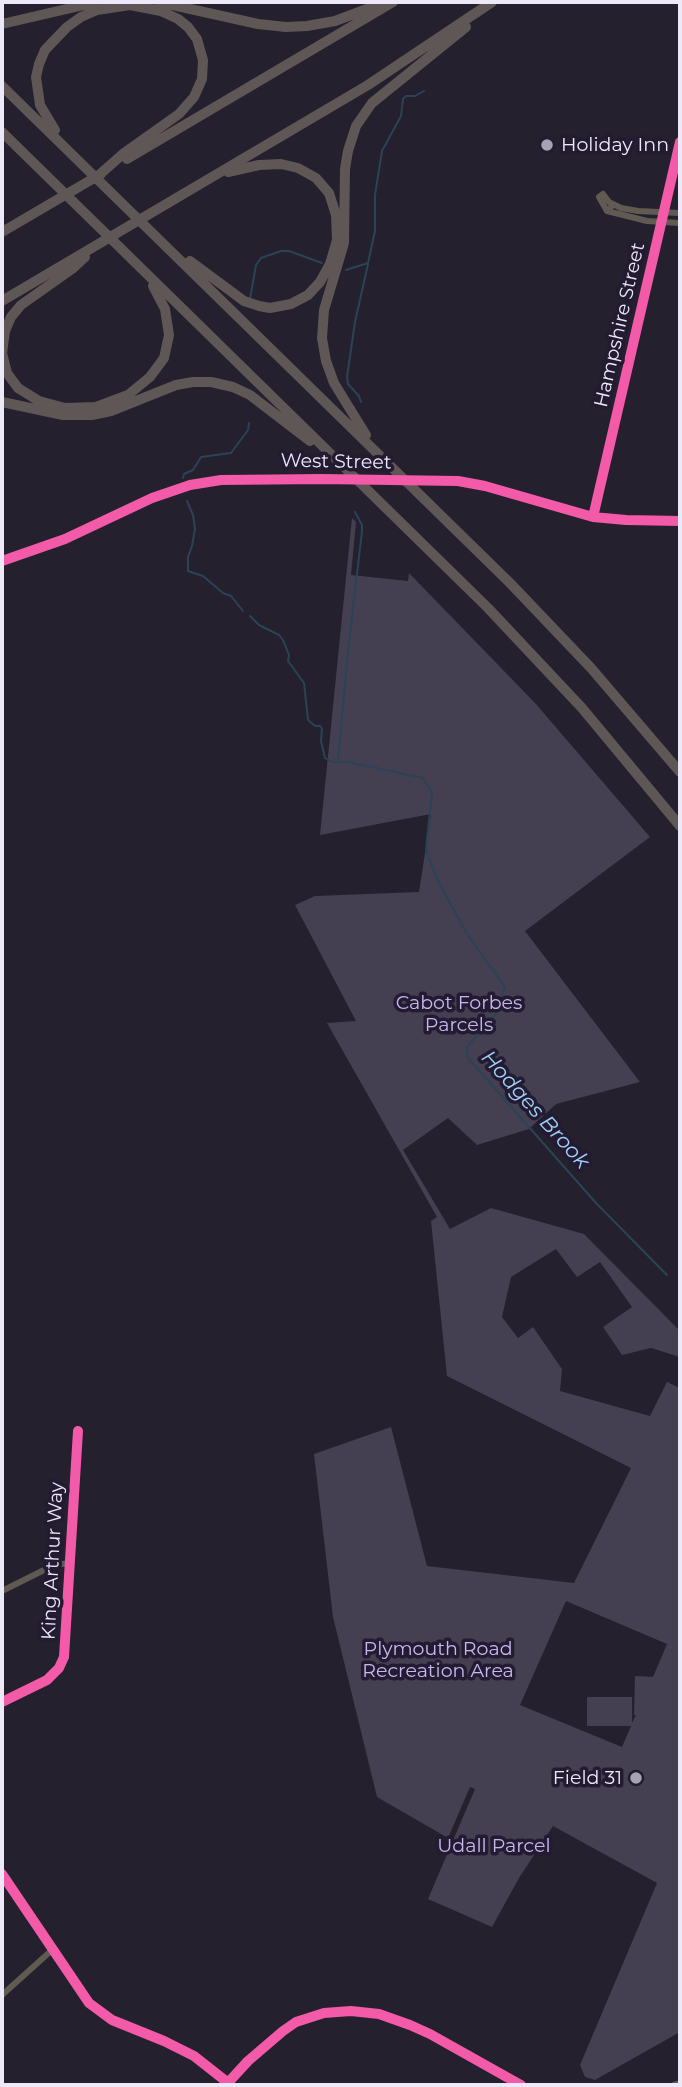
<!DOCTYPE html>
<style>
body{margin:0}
#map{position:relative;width:682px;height:2087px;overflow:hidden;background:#24202d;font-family:Montserrat,sans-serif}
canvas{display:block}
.frame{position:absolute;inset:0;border:4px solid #ede9f9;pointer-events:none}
</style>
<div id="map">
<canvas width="682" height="2087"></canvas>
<div class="frame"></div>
</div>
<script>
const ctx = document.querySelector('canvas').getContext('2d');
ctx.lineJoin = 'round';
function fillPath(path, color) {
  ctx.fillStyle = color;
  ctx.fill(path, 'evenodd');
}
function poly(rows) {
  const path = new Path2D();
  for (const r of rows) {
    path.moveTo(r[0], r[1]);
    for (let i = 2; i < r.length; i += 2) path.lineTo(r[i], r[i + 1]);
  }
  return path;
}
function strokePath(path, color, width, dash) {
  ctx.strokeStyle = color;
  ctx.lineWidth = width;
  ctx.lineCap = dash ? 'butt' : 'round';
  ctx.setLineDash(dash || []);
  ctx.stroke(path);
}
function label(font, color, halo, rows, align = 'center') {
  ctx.font = font + ' Montserrat,sans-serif';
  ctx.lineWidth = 7;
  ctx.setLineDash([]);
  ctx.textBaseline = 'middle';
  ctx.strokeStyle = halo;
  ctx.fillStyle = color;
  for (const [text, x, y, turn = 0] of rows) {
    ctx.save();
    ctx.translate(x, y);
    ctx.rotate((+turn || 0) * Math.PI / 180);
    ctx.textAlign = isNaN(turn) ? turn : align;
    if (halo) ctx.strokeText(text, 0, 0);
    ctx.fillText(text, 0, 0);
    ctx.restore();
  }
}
const green = poly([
 [352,518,356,522,351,575,408,581,409,573,536,704,650,837,525,931,640,1082,556,1104,529,1129,477,1145,448,1118,403,1150,450,1229,491,1208,584,1234,680,1331,680,1357,651,1348,622,1355,603,1327,632,1307,600,1262,577,1277,556,1249,511,1277,502,1317,518,1338,533,1327,562,1369,560,1391,650,1416,667,1382,680,1388,680,2032,595,2080,585,2077,580,2065,657,1883,553,1826,519,1878,492,1927,428,1899,475,1789,470,1787,448,1838,377,1797,333,1617,314,1454,391,1427,427,1566,574,1583,631,1468,447,1376,431,1221,437,1217,327,1023,356,1021,295,905,315,896,419,892,431,814,320,835],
 [566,1601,667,1644,653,1677,635,1676,634,1715,636,1715,632,1723,632,1697,587,1697,587,1726,631,1726,622,1747,520,1705]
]);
const stream = poly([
 [346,270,368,263,375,231,375,195,382,151,401,116,403,99,406,96,415,96,424,91],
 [250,299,256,265,261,258,281,251,289,251,322,263],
 [361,402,359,396,348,384,347,377,355,322,368,264],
 [183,478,184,474,193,470,201,457,231,453,248,430,249,423],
 [187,501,193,515,195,529,192,546,188,557,188,571,203,576,223,593,231,596,243,611],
 [250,616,259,625,279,635,283,640,289,655,288,661,304,683,308,720,315,726,320,726,322,729,321,741,325,758,332,762,348,762,423,778,432,793,426,849,435,875,467,934,505,987,499,1003,499,1010,467,1047,468,1058,596,1203,667,1275],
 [338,759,348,652,362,531,362,525,355,512]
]);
const minor = poly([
 [613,205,607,211,599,197,603,194,609,202,621,208,638,211,680,213],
 [607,211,647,221,680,223],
 [2,1591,54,1565,70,1563],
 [2,1702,47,1680,59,1668,64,1657,78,1431],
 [2,1874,89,2003,112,2020,164,2041,194,2056,227,2082],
 [2,1995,52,1950],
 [226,2085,248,2061,283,2031,296,2022,324,2013,351,2011,379,2014,410,2025,430,2034,521,2085]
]);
const tertiary = poly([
 [593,517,680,142],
 [2,561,65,539,152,498,190,485,221,480,322,479,458,481,485,486,593,517,626,520,680,521],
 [675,2085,680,2084]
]);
const motorway = poly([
 [159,2,258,24,286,27,307,26,335,21,375,6],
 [2,24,97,2],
 [2,86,510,583,591,668,680,772],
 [55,130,40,105,36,77,39,64,45,50,67,27,81,17,97,10,130,5,161,11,178,19,188,27,197,39,203,60,202,79,194,97,179,114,124,153,98,176],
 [2,132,488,608,582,708,680,826],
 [127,159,393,2],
 [2,232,101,174],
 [85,257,72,269,21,305,11,317,5,331,2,353,7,373,18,388,39,401,65,408,96,407,128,395,150,377,164,358,169,335,165,309,153,286],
 [190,261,244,301,259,306,270,308,291,304,308,295,320,282,330,264,337,240,336,215,329,193,316,178,298,168,281,164,259,165,228,172],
 [2,301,368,85,492,2],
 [2,402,63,415,92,415,111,411,176,385,193,382,211,382,233,387,250,395,310,441],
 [366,435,334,383,326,361,322,338,324,310,344,243,345,169,348,151,356,126,372,103,466,27]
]);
const cycleway = poly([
 [593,517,680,142],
 [2,561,65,539,152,498,190,485,221,480,322,479,458,481,485,486,593,517,626,520,680,521],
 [2,1702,47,1680,59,1668,64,1657,78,1431],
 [2,1874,89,2003,112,2020,164,2041,194,2056,227,2082],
 [226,2085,248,2061,283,2031,296,2022,324,2013,351,2011,379,2014,410,2025,430,2034,521,2085]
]);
const markers = [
 [547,145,7,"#a7a3b2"],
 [636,1778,7,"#a7a3b2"]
];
const poiNames = [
 ["Holiday Inn",561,145],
 ["Field 31",622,1778,"right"]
];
const streetNames = [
 ["Hampshire Street",620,325,-77],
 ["West Street",336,462,1],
 ["King Arthur Way",53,1561,-87]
];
const parkNames = [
 ["Cabot Forbes",459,1003],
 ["Parcels",459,1025],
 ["Plymouth Road",438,1649],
 ["Recreation Area",438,1671],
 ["Udall Parcel",494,1846]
];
const waterNames = [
 ["Hodges Brook",535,1110,48]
];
fillPath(green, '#453f52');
strokePath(stream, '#2b4356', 2);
strokePath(minor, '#605a52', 6);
strokePath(tertiary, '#605a52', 7);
strokePath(motorway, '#5e5755', 10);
strokePath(cycleway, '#f35aa7', 10);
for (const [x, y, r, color] of markers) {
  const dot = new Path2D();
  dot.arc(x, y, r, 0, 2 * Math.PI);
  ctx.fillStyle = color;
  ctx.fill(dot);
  strokePath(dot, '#231b32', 2.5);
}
label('19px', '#ede9f9', '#231b32', poiNames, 'left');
label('19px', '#ede9f9', '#231b32', streetNames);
label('19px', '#c8b7ed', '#231b32', parkNames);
label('italic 21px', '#9ed2f9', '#231b32', waterNames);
</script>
